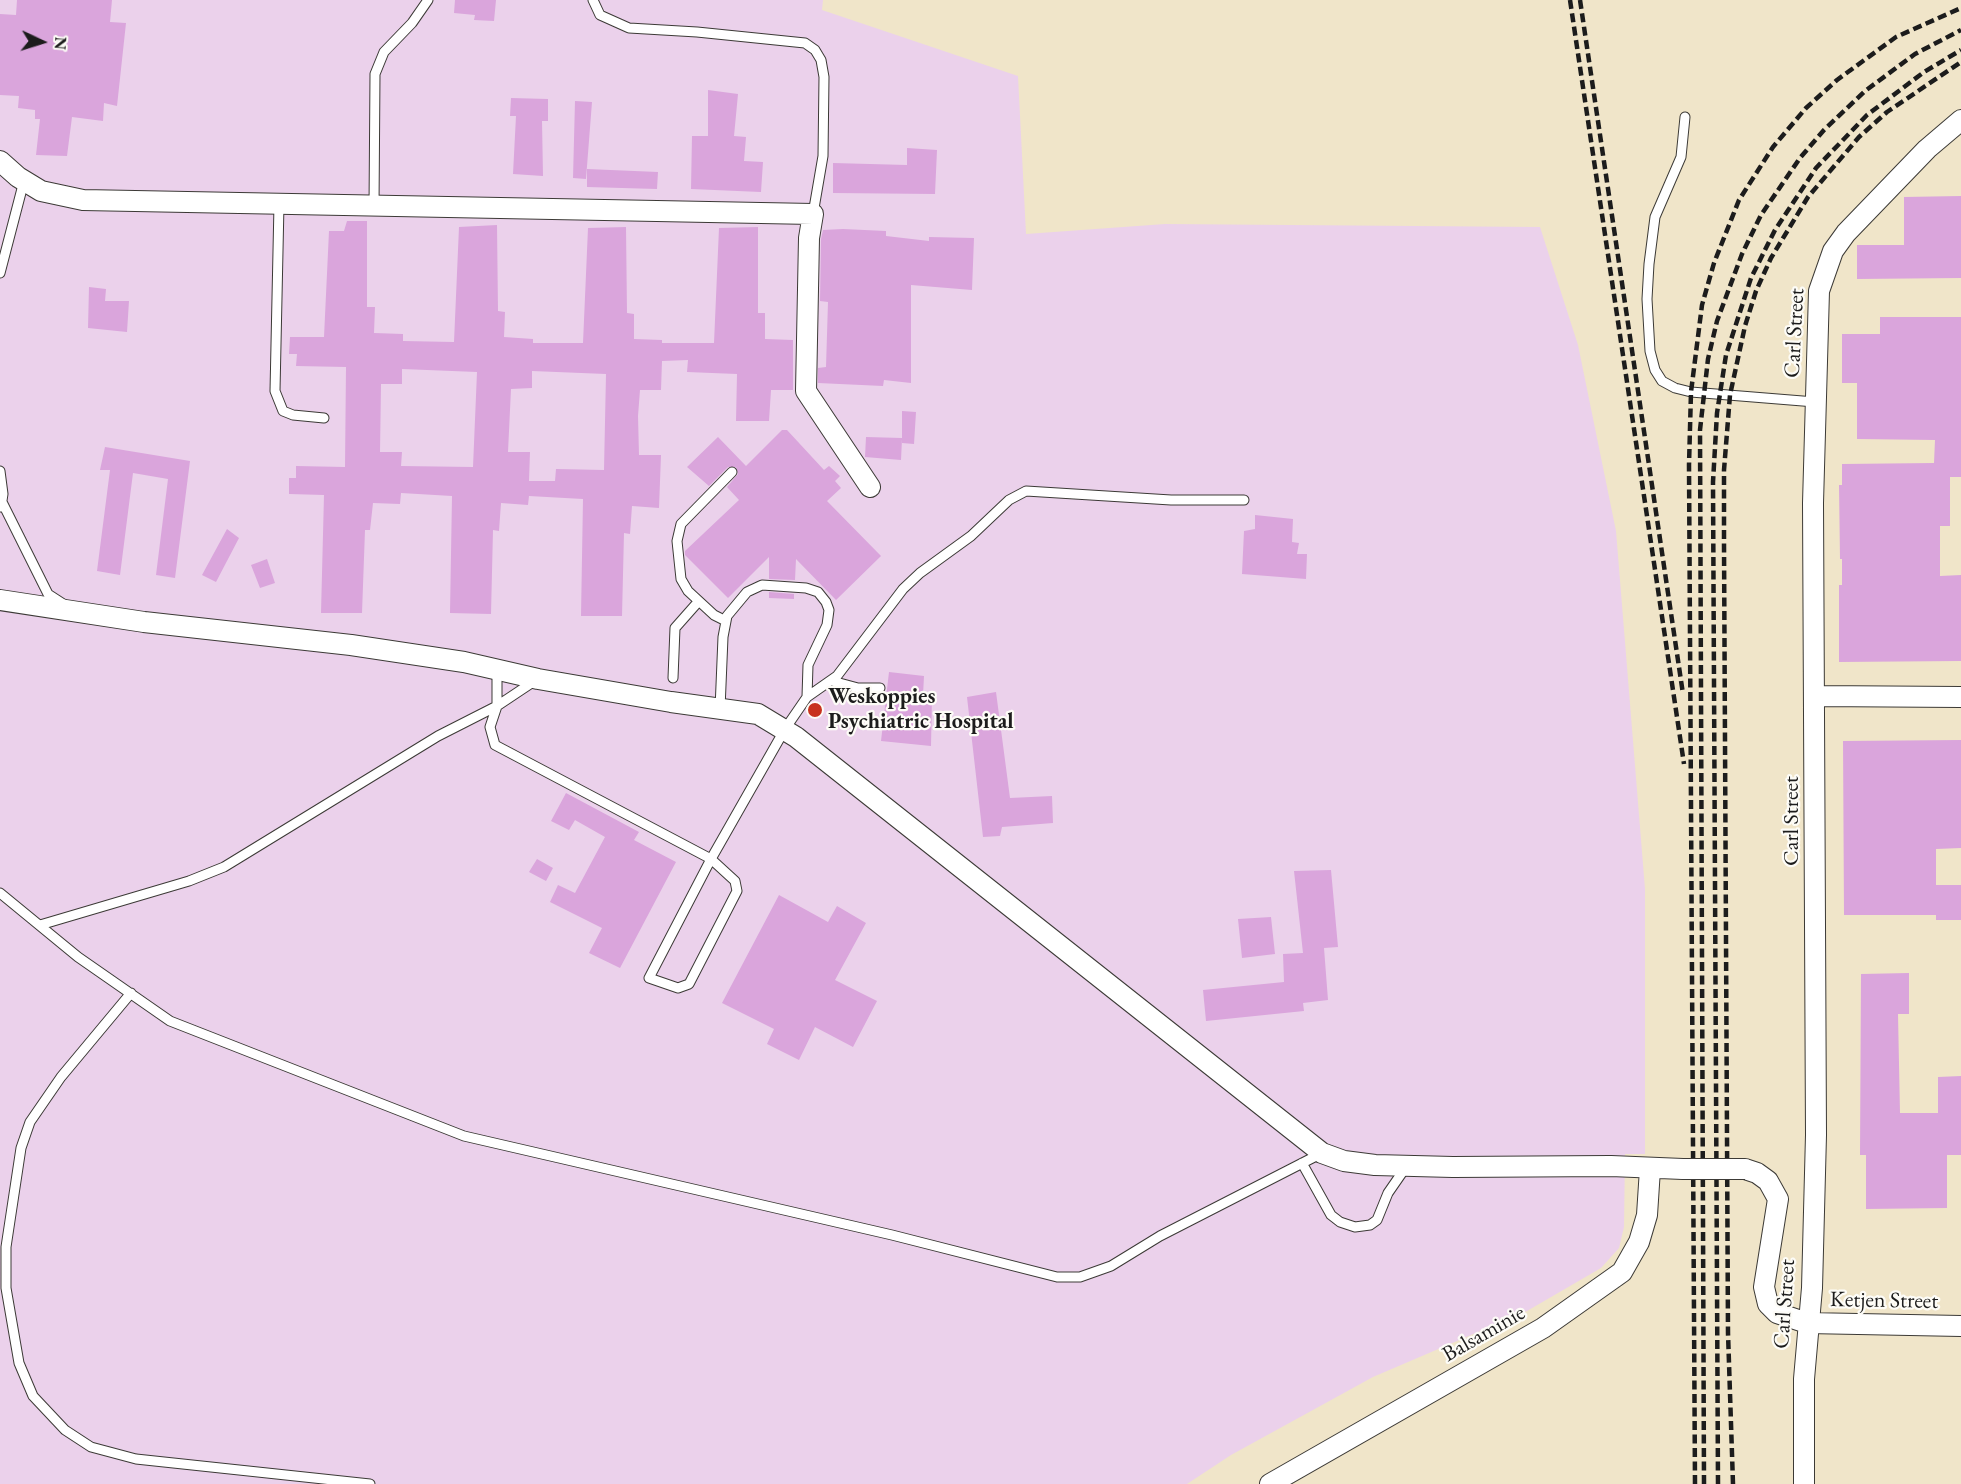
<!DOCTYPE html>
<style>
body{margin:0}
#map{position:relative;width:1961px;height:1484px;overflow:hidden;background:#f0e5c9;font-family:"EB Garamond",serif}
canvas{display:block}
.north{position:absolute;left:12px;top:12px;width:60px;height:60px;-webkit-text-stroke:4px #fdfcf7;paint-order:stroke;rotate:94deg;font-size:16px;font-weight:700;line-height:24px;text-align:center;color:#1c1c1c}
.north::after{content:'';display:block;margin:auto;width:21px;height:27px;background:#1c1c1c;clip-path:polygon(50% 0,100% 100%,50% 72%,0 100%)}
</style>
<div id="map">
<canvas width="1961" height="1484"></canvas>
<div class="north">N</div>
</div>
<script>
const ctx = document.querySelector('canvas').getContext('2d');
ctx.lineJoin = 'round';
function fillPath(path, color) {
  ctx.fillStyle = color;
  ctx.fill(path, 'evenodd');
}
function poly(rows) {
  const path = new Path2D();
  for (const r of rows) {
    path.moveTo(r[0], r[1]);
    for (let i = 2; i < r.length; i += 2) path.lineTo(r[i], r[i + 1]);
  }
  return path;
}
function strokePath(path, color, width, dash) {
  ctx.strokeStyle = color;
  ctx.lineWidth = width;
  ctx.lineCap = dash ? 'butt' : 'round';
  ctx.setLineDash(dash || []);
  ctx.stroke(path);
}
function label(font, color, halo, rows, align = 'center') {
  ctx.font = font + ' "EB Garamond",serif';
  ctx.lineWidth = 4.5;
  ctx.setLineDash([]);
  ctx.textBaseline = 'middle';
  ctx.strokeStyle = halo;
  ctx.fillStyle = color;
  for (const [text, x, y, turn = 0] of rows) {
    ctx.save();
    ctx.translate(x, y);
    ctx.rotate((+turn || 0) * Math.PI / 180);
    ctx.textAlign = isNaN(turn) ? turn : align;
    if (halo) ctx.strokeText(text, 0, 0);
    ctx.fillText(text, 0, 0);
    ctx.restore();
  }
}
const built = poly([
 [0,0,823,0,822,10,1018,76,1026,234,1165,224,1540,227,1578,345,1616,531,1645,889,1645,1154,1625,1154,1624,1227,1619,1248,1601,1268,1527,1311,1373,1377,1231,1455,1187,1484,0,1484]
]);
const building = poly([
 [17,0,112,0,110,22,126,23,117,106,104,103,103,121,72,117,67,156,36,155,40,119,35,119,35,110,18,108,19,96,0,95,0,14,16,15],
 [455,0,496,0,494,21,474,20,475,15,454,13],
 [708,90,738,94,734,136,746,137,744,161,763,162,761,192,691,189,692,136,708,136],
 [511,98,548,99,548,121,542,121,543,176,513,174,516,116,510,116],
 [575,101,592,102,586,179,573,178],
 [907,148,937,150,935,194,833,193,833,163,907,165],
 [587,169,658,172,657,189,587,187],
 [1961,196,1961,278,1857,279,1857,245,1904,245,1904,197],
 [347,221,367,221,367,307,375,307,374,333,403,334,403,341,454,342,459,227,497,225,498,311,505,312,504,337,533,339,533,343,583,343,588,228,626,227,627,313,634,314,634,339,662,340,662,343,714,343,719,228,758,227,758,313,765,313,765,339,793,340,793,390,771,390,769,421,736,421,737,374,687,372,688,360,662,361,661,390,640,390,638,416,639,455,661,455,659,508,632,506,630,534,624,533,622,616,581,616,583,499,529,496,528,505,501,503,499,531,493,530,491,614,450,613,452,496,401,493,400,504,373,503,370,530,365,530,362,613,321,613,324,495,289,494,289,478,296,478,296,466,345,467,346,367,296,366,297,354,289,354,290,337,324,337,329,231,344,231],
 [402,369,477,372,473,467,401,466,402,452,380,452,381,384,402,384],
 [532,371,606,374,604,470,556,469,555,481,529,481,530,452,508,452,511,389,532,388],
 [843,229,886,231,886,236,929,241,929,237,974,238,972,290,911,285,911,383,884,380,883,386,818,383,818,368,826,367,828,302,820,301,821,239,823,230],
 [89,287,106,289,105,301,129,301,127,332,88,328],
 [1880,317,1961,317,1961,477,1950,477,1950,526,1940,526,1940,576,1961,575,1961,661,1839,662,1839,585,1842,585,1842,559,1840,559,1839,485,1842,485,1842,464,1934,463,1935,440,1857,439,1857,383,1842,383,1842,334,1880,334],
 [902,411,916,412,914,444,902,443,902,439,901,460,865,457,866,437,902,438],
 [782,430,787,430,824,470,829,466,840,476,835,481,841,488,827,501,881,556,836,600,796,559,795,580,769,579,769,557,728,598,685,555,685,551,739,500,727,487,738,474,736,467,728,467,709,486,687,467,718,437,746,466],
 [105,447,190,461,175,578,156,575,168,479,133,473,120,575,97,571,110,470,100,470],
 [1255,515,1293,519,1292,542,1299,543,1297,554,1307,554,1306,579,1242,574,1244,531,1255,529],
 [227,529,239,538,216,582,202,575],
 [267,559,275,583,260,588,251,565],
 [769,592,794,594,794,599,769,598],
 [889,672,924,676,923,695,932,696,931,746,881,741],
 [996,692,1010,798,1052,796,1053,823,1002,827,1000,836,983,837,967,697],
 [1961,740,1961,848,1936,849,1936,885,1961,885,1961,920,1936,920,1936,915,1844,915,1843,741],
 [566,793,639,832,634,840,676,862,620,968,589,953,602,928,550,902,558,885,575,893,605,837,575,820,569,830,551,821],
 [537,859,553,868,546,881,529,872],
 [1331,870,1338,947,1324,948,1328,1000,1303,1003,1304,1011,1206,1021,1203,990,1284,982,1283,954,1303,953,1294,871],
 [779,895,828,922,837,906,866,923,835,980,877,1001,853,1047,815,1027,799,1060,767,1044,774,1029,722,1003],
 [1271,917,1275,954,1242,958,1238,919],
 [1909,973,1909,1014,1898,1014,1900,1113,1938,1113,1938,1077,1961,1076,1961,1155,1947,1155,1947,1208,1866,1209,1866,1155,1860,1155,1861,974]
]);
const service = poly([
 [593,0,600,15,629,28,697,32,805,43,815,50,821,60,824,77,823,156,813,214],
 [1685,117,1681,157,1655,217,1649,264,1647,299,1650,351,1655,370,1662,381,1675,388,1691,392,1815,402],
 [279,204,275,391,283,411,293,415,324,418],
 [374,207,375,74,384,52,412,23,428,0],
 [0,273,24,181],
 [0,471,3,494,1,507],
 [2,502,48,594,65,605],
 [726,621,714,615,688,591,681,579,677,541,681,524,732,472],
 [497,669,497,706,490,727,495,745,711,859,735,881,737,891,689,984,678,988,649,978,711,859,785,729,807,697,837,676,903,589,920,573,971,536,1009,500,1026,491,1171,500,1244,500],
 [673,678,675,628,698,602],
 [832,681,858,688,880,688],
 [720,709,723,637,727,616,747,592,762,585,806,588,818,592,826,602,829,610,827,625,808,665,807,697],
 [0,893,78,957,170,1021,464,1136,892,1235,1057,1277,1080,1277,1111,1266,1160,1236,1322,1153],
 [40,925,189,881,224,867,438,736,497,706,536,680],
 [131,993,61,1077,30,1122,21,1148,6,1247,6,1288,19,1363,33,1396,65,1430,91,1447,136,1459,370,1484],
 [1302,1163,1331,1215,1340,1222,1355,1227,1370,1225,1377,1220,1388,1193,1406,1167]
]);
const minor = poly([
 [0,161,18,177,41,191,83,200,813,214,809,238,806,391,870,487],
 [0,600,144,622,351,645,464,662,538,679,671,702,758,714,796,737,1322,1153,1344,1161,1375,1165,1453,1167,1611,1166,1683,1169],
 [1815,696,1961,697],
 [1745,1169,1757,1173,1768,1181,1778,1199,1764,1287,1768,1304,1777,1313,1807,1323,1961,1326],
 [1270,1484,1543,1328,1622,1272,1639,1242,1647,1215,1650,1169],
 [1804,1484,1804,1379,1812,1288,1816,1135,1813,503,1819,291,1833,251,1846,233,1927,149,1961,120]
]);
const rail = poly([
 [1570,0,1684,764],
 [1580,0,1683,694],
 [1695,1484,1689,465,1691,392,1702,305,1714,263,1739,200,1773,147,1806,108,1837,80,1896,37,1961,8],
 [1704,1484,1700,430,1708,359,1717,321,1742,254,1761,215,1800,158,1824,130,1865,91,1915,54,1961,30],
 [1718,1484,1713,482,1717,413,1726,355,1751,278,1775,230,1816,168,1867,115,1924,72,1961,50],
 [1733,1484,1728,1333,1724,543,1724,470,1730,395,1745,326,1756,291,1771,258,1808,197,1859,137,1887,112,1961,62]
]);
const minorBridge = poly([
 [1683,1169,1745,1169]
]);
const markers = [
 [815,710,8,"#c8321e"]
];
const streetNames = [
 ["Carl Street",1795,333,-87],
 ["Carl Street",1792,821,-90],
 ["Ketjen Street",1884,1301,1],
 ["Carl Street",1785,1304,-86],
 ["Balsaminie",1484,1334,-30]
];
const poiNames = [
 ["Weskoppies",828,697],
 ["Psychiatric Hospital",828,722]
];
fillPath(built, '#ebd1eb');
fillPath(building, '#daa5dc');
strokePath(service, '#3c3a36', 11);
strokePath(minor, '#3c3a36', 22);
strokePath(service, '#fff', 9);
strokePath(minor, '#fff', 20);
strokePath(rail, '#1c1c1c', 4.5, [9, 4.5]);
strokePath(minorBridge, '#3c3a36', 22, []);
strokePath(minorBridge, '#fff', 20);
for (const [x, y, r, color] of markers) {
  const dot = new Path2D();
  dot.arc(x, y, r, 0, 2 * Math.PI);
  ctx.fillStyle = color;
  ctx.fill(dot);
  strokePath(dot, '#fdfcf7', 2);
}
label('22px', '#1c1c1c', '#fdfcf7', streetNames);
label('bold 22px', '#1c1c1c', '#fdfcf7', poiNames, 'left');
</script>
